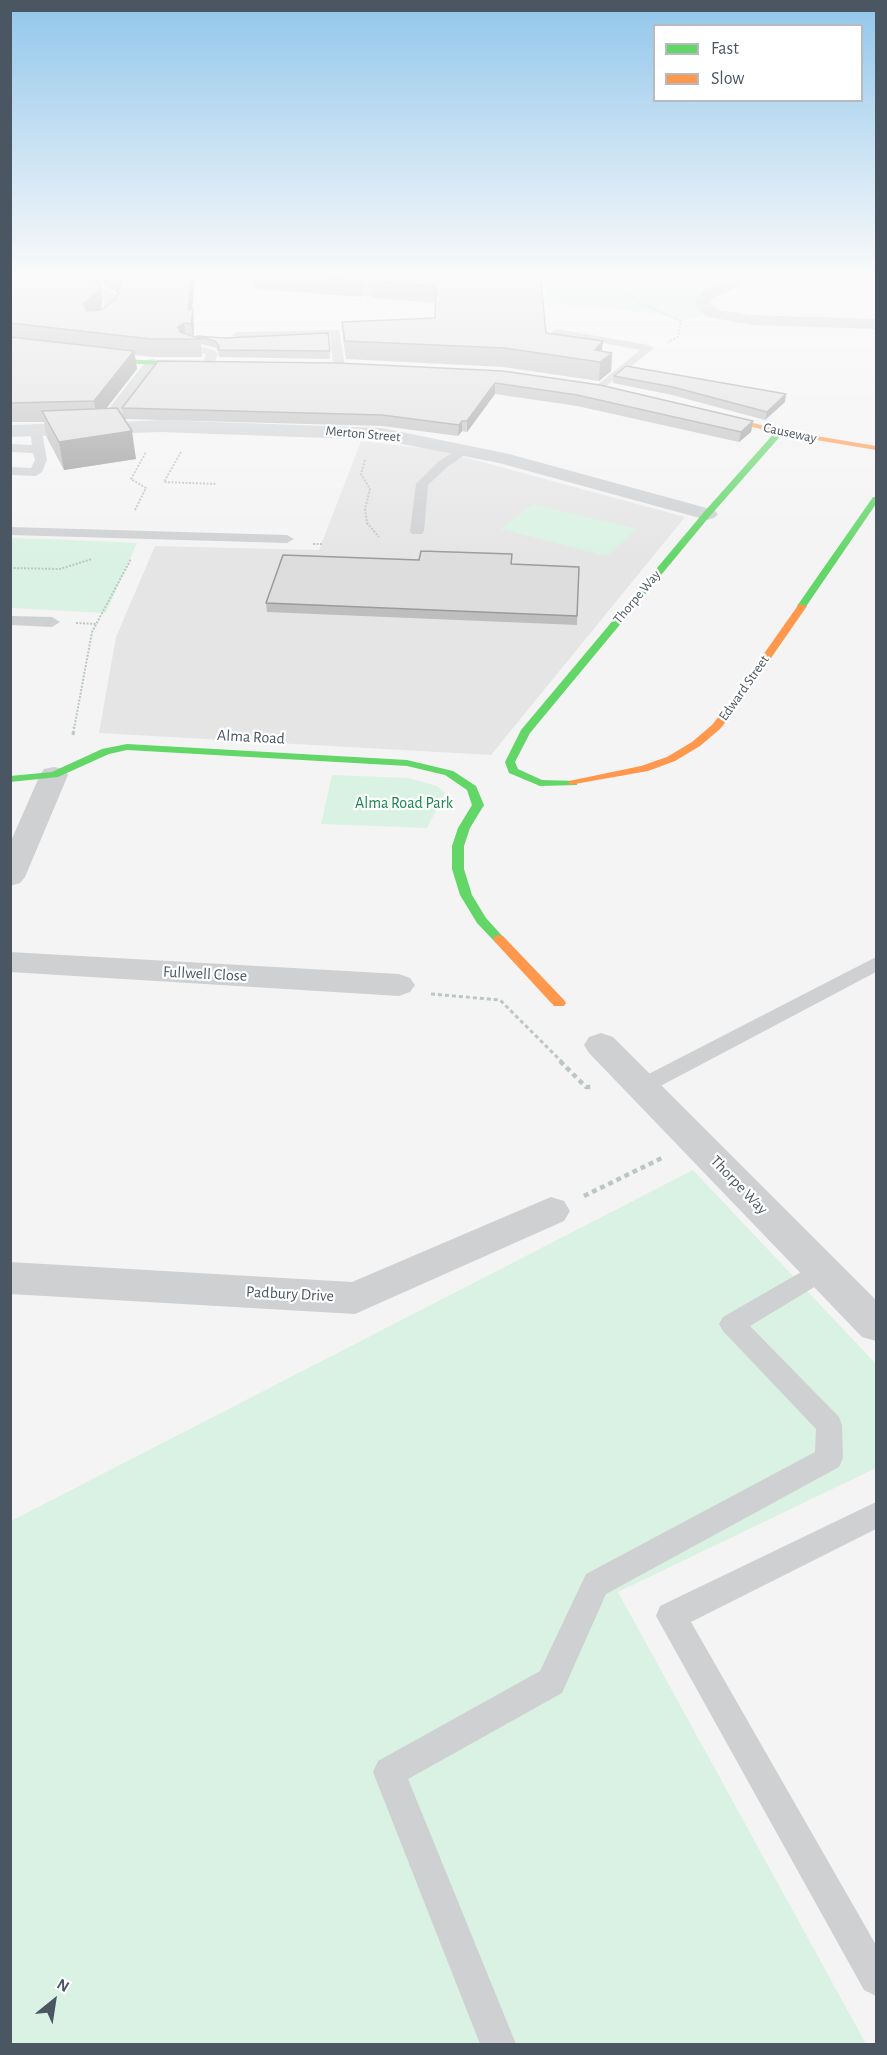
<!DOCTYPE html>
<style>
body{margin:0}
#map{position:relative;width:887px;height:2055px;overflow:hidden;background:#f4f4f4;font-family:"Alegreya Sans",sans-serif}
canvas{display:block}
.frame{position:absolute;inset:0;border:12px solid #4a5661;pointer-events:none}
.legend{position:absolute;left:653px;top:24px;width:210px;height:78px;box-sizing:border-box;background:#fff;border:2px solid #b7bbc0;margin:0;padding:8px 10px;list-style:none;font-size:18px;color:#4a5661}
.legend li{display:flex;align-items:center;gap:12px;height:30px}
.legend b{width:30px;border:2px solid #b7bbc0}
.north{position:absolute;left:24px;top:1971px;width:60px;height:60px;-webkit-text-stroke:4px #fff;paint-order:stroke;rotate:30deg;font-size:16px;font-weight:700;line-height:24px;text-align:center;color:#4a5661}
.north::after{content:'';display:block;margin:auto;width:21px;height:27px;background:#4a5661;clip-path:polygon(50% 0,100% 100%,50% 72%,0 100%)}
</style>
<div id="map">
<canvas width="887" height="2055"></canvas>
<div class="frame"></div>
<ul class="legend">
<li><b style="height:8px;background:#63d668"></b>Fast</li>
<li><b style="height:8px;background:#ff974d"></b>Slow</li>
</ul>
<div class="north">N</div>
</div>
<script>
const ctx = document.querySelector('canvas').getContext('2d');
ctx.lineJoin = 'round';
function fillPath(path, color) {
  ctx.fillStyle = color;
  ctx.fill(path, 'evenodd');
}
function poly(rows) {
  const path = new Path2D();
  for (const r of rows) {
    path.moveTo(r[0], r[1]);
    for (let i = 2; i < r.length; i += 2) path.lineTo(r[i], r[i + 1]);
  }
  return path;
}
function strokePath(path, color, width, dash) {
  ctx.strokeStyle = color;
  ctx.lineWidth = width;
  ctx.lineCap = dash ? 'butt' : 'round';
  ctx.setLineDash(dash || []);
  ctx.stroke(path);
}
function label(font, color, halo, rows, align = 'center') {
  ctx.font = font + ' "Alegreya Sans",sans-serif';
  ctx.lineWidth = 4.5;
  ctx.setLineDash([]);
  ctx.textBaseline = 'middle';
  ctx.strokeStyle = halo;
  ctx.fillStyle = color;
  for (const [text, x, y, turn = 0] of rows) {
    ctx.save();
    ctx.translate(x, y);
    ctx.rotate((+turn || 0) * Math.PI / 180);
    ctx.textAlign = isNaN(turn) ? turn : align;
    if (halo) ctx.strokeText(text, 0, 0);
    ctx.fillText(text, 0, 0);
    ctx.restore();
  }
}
const education = poly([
 [361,441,438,450,685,517,491,755,99,733,116,637,155,546,319,550]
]);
const green = poly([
 [551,273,735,273,733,278,699,278,697,307,707,315,686,320,662,314,543,302],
 [533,504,637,529,607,556,501,529],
 [11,538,76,540,137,543,106,613,11,608],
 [332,775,408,778,437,786,445,793,427,828,321,824],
 [693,1170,876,1364,876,1468,618,1592,866,2044,11,2044,11,1521]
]);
const pathFar2 = poly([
 [622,273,615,282,622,291,642,304,681,321,678,337,668,342],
 [181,452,164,482,217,484],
 [365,460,361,474,370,489,365,509,367,523,379,537],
 [135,510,146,488,131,479,146,452],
 [313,544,322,544],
 [10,568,60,569,92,559],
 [76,623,97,624],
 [74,729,92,632,131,559]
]);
const pathFar1 = poly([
 [73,735,74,727],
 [431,994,500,1000,562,1062]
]);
const path = poly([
 [560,1061,586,1087,594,1087],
 [584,1196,664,1157]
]);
const lane = poly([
 [365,273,375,273,372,295,367,298,362,295,365,273],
 [557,329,649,345,654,348,600,391,596,390,596,386,640,350,553,334,552,332,557,329],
 [339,330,345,366,339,369,333,366,330,335,237,338,232,335,237,332,339,330],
 [187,343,214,350,218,354,212,367,202,365,206,354,183,348,182,346,187,343],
 [36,427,42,431,47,460,42,472,36,476,10,475,10,467,31,468,35,460,33,453,10,452,10,444,32,445,30,431,36,427],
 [465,445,471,449,469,452,447,467,428,485,424,531,422,534,412,534,410,531,416,484,439,461,465,445],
 [10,527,287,535,294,539,287,543,10,535,10,527],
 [10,616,52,617,60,622,52,627,10,625,10,616],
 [876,957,876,972,651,1091,643,1094,635,1091,632,1086,635,1081,876,957],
 [822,1260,831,1263,834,1270,831,1277,750,1326,839,1417,842,1425,843,1458,839,1467,606,1594,562,1693,408,1779,516,2044,480,2044,373,1772,378,1761,540,1671,586,1574,815,1452,816,1429,723,1331,719,1324,723,1317,822,1260],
 [876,1502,876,1529,691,1622,876,1945,876,1996,864,1990,656,1616,660,1606,876,1502]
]);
const street = poly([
 [69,273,85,273,89,281,119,296,121,299,117,315,102,326,90,326,88,322,103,310,105,301,77,287,69,273],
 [737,276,743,278,745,281,743,284,712,299,710,304,719,310,752,315,876,319,876,329,752,325,708,317,696,308,694,305,696,297,703,290,737,276],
 [153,359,162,364,118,422,161,420,382,428,509,454,714,510,718,514,714,518,707,520,499,463,382,440,161,432,10,437,10,425,98,422,147,360,153,359],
 [54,767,64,769,68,775,25,877,20,883,10,886,10,843,40,775,44,769,54,767],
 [10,952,399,974,410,978,415,985,410,992,399,996,10,972,10,952],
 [601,1033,613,1037,876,1300,876,1341,862,1337,589,1053,584,1045,589,1037,601,1033],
 [551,1197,564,1201,570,1211,564,1221,355,1314,10,1294,10,1262,352,1282,551,1197]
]);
const fast = poly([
 [10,345,102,358,200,363,204,365,200,367,102,362,10,349,10,345],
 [777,430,784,432,710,516,530,733,515,762,518,769,542,780,577,781,577,785,540,786,509,773,505,762,521,730,704,512,777,430],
 [873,497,876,497,876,504,805,608,799,608,797,606,873,497],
 [127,744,407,760,453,771,476,786,484,805,470,828,464,846,464,869,472,895,486,918,505,939,499,943,495,942,477,923,460,895,452,869,452,846,458,828,472,805,467,790,445,775,407,766,127,750,109,754,58,777,10,782,10,776,52,772,102,749,127,744]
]);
const slow = poly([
 [706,411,781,430,876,446,876,450,780,434,706,415,706,411],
 [799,604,807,606,735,710,720,729,700,746,675,761,648,771,569,785,569,781,641,766,667,757,692,742,712,725,727,706,799,604],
 [499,935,503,936,564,1000,566,1003,564,1006,554,1006,495,942,493,939,495,936,499,935]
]);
const wall = poly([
 [10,273,102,302,101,309,99,310,101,310,116,299,118,293,91,279,87,273,195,273,192,309,194,327,194,337,197,338,197,336,224,338,328,333,330,359,219,357,218,351,216,348,201,344,202,357,153,357,135,355,137,369,106,409,123,417,122,408,503,371,753,421,751,432,739,442,577,406,495,394,467,432,462,431,458,436,382,426,124,419,136,459,64,470,47,438,44,422,10,422],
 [246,273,363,273,362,297,254,289,253,275],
 [540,273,546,333,602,351,612,353,611,371,599,381,503,367,346,359,343,340,342,322,435,318,436,303,371,298,371,281,374,278],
 [614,376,785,402,765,420,672,395,613,383],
 [512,564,579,567,577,625,267,612,266,603]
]);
const shadedWall = poly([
 [192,273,195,273,191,324,188,310],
 [361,273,363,273,362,297,361,280],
 [100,285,102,302,101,309,86,322,83,304],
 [193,309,194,327,193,339,191,324],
 [184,323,186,339,179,339,178,327],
 [603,341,601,359,595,350],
 [134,351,137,369,97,420,94,401],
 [612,353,611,371,599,381,600,362],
 [495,383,495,394,467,432,467,421],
 [786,394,785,402,765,420,767,412],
 [462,421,462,431,458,436,459,425],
 [753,421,751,432,739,442,741,432],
 [132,431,136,459,64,470,59,442]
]);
const building = poly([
 [10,273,76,273,100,285,98,291,83,304,87,311,101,310,116,299,121,282,119,278,110,273,192,273,188,310,193,309,191,324,184,323,178,327,180,332,201,339,151,339,10,323,10,273],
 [269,273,361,273,361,280,269,273],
 [374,273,540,273,546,333,603,341,595,350,612,353,600,362,504,348,345,341,342,322,435,318,436,286,371,281,374,278,374,273],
 [328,333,330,351,218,350,219,346,215,341,197,336,224,338,328,333],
 [10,337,134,351,94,401,10,403,10,337],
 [158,361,338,363,503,371,600,385,753,421,741,432,577,395,495,383,467,421,462,421,459,425,382,415,122,408,158,361],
 [626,366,786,394,767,412,673,387,614,376,626,366],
 [117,408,132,431,59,442,42,411,117,408],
 [421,551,512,554,511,564,579,567,577,616,266,603,283,555,419,560,421,551]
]);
const farStreetnames = [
 ["Causeway",790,433,12],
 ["Merton Street",363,434,5],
 ["Thorpe Way",637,597,-50],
 ["Edward Street",744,688,-55]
];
const streetNames = [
 ["Alma Road",251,737,3],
 ["Fullwell Close",205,974,3],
 ["Thorpe Way",739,1185,46],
 ["Padbury Drive",290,1294,3]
];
const parkNames = [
 ["Alma Road Park",404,803]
];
fillPath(education, '#e6e5e6');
fillPath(green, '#d9f2e3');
strokePath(pathFar2, '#bcc7c4', 2, [2, 1.5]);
strokePath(pathFar1, '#bcc7c4', 3, [4, 3]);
strokePath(path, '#bcc7c4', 4.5, [5, 4]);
fillPath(lane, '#ced0d2');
fillPath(street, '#ced0d2');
fillPath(fast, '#63d668');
fillPath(slow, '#ff974d');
fillPath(wall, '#bebebf');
fillPath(shadedWall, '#9b9b9b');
fillPath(building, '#ddddde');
strokePath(building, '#9b9b9b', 1.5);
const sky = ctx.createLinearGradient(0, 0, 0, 561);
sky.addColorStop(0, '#91c6eb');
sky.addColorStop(0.49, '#fafafa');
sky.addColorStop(1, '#fafafa00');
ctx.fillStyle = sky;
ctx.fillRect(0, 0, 887, 561);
label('14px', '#4a5661', '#fff', farStreetnames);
label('16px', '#4a5661', '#fff', streetNames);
label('16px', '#17864f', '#fff', parkNames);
</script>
